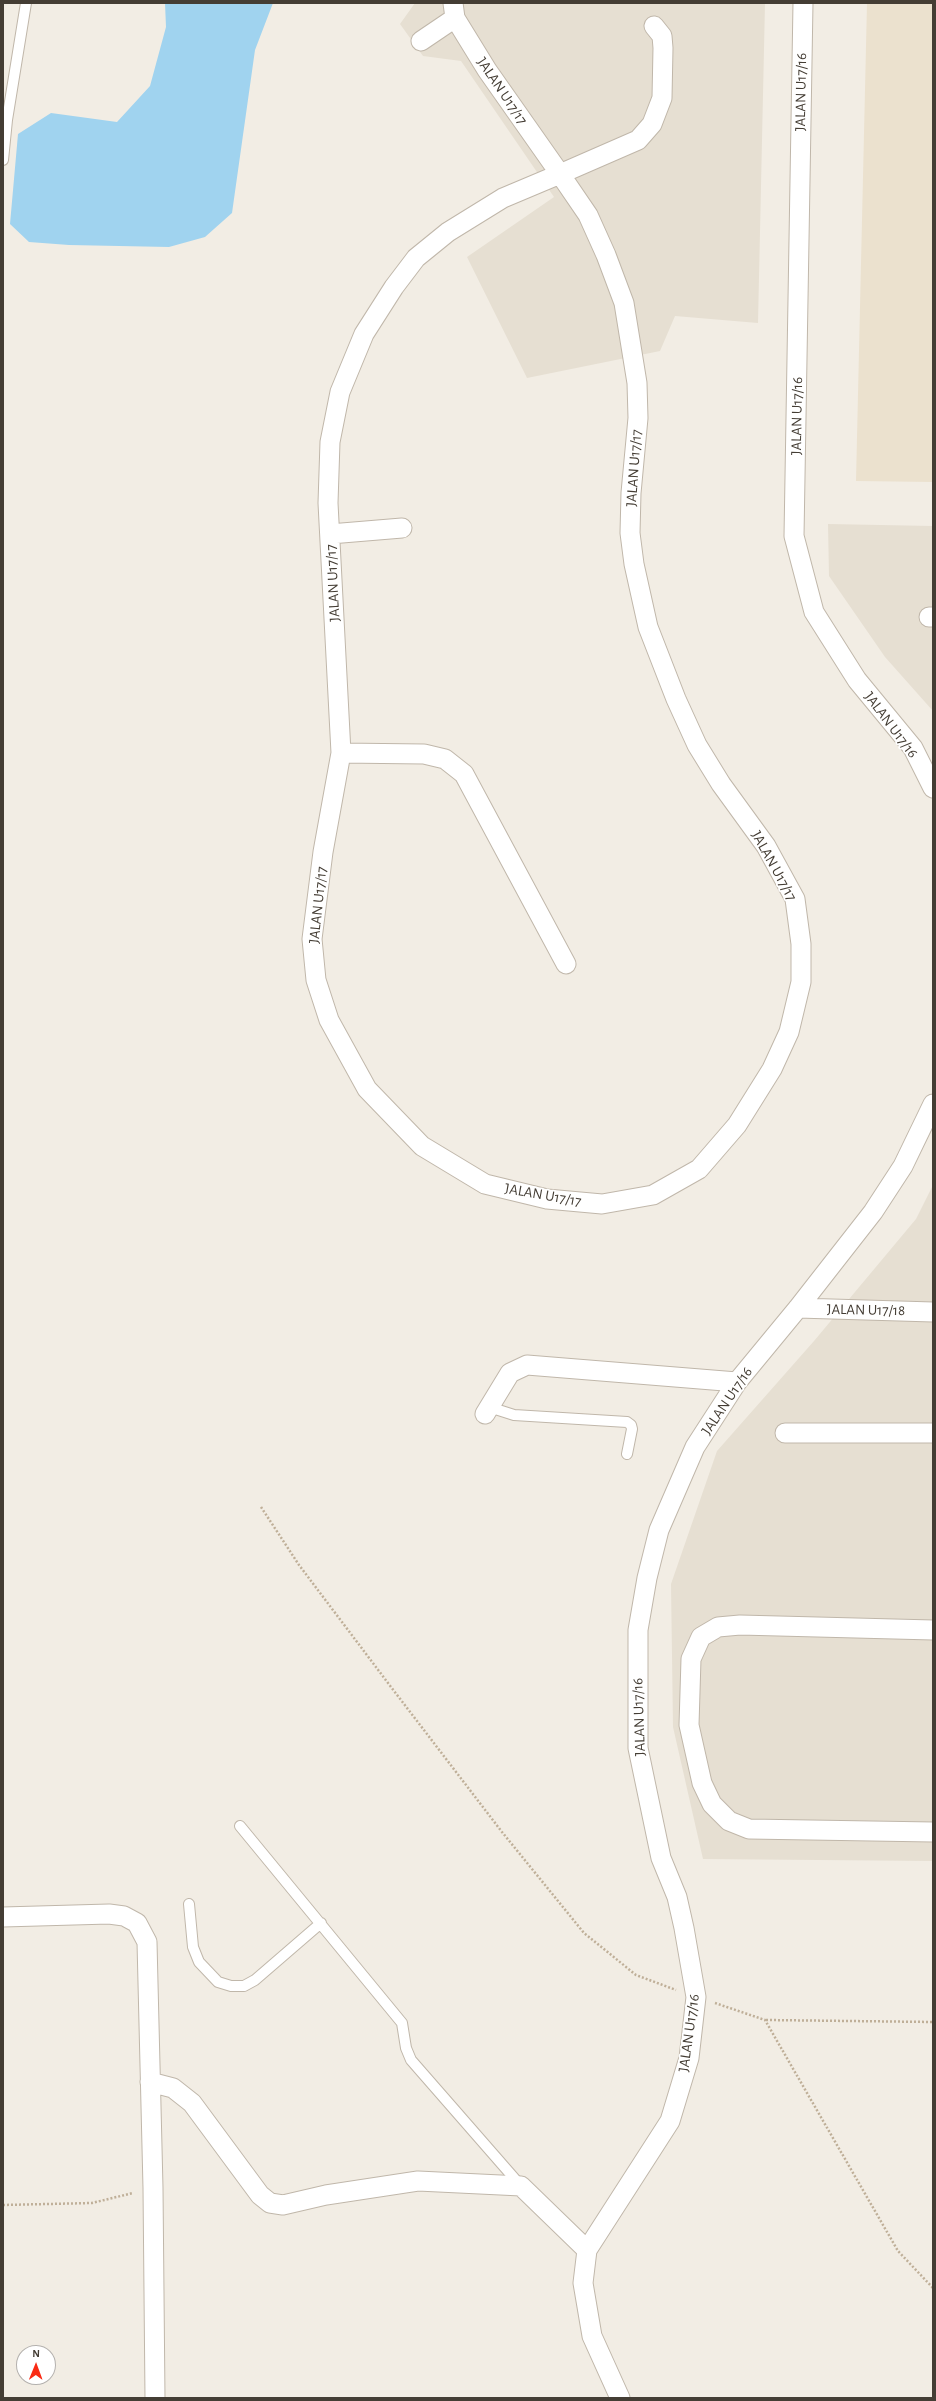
<!DOCTYPE html>
<style>
body{margin:0}
#map{position:relative;width:936px;height:2401px;overflow:hidden;background:#f2ede4;font-family:"Alegreya Sans",sans-serif}
canvas{display:block}
.frame{position:absolute;inset:0;border:4px solid #443d34;pointer-events:none}
.north{position:absolute;left:16px;top:2345px;width:40px;height:40px;box-sizing:border-box;background:#fff;border:1px solid #b4b1ae;border-radius:50%;rotate:1deg;font-size:11px;font-weight:700;line-height:16px;text-align:center;color:#443d34}
.north::after{content:'';display:block;margin:auto;width:14px;height:18px;background:#f92b14;clip-path:polygon(50% 0,100% 100%,50% 72%,0 100%)}
</style>
<div id="map">
<canvas width="936" height="2401"></canvas>
<div class="frame"></div>
<div class="north">N</div>
</div>
<script>
const ctx = document.querySelector('canvas').getContext('2d');
ctx.lineJoin = 'round';
function fillPath(path, color) {
  ctx.fillStyle = color;
  ctx.fill(path, 'evenodd');
}
function poly(rows) {
  const path = new Path2D();
  for (const r of rows) {
    path.moveTo(r[0], r[1]);
    for (let i = 2; i < r.length; i += 2) path.lineTo(r[i], r[i + 1]);
  }
  return path;
}
function strokePath(path, color, width, dash) {
  ctx.strokeStyle = color;
  ctx.lineWidth = width;
  ctx.lineCap = dash ? 'butt' : 'round';
  ctx.setLineDash(dash || []);
  ctx.stroke(path);
}
function label(font, color, halo, rows, align = 'center') {
  ctx.font = font + ' "Alegreya Sans",sans-serif';
  ctx.lineWidth = 3.5;
  ctx.setLineDash([]);
  ctx.textBaseline = 'middle';
  ctx.strokeStyle = halo;
  ctx.fillStyle = color;
  for (const [text, x, y, turn = 0] of rows) {
    ctx.save();
    ctx.translate(x, y);
    ctx.rotate((+turn || 0) * Math.PI / 180);
    ctx.textAlign = isNaN(turn) ? turn : align;
    if (halo) ctx.strokeText(text, 0, 0);
    ctx.fillText(text, 0, 0);
    ctx.restore();
  }
}
const residential = poly([
 [415,3,765,3,758,323,675,316,660,351,527,378,467,257,554,197,461,61,423,56,400,24],
 [828,524,933,526,933,711,885,657,829,576],
 [933,1185,933,1861,703,1859,673,1727,671,1584,717,1451,814,1341,916,1219]
]);
const education = poly([
 [867,3,933,3,933,482,856,481]
]);
const water = poly([
 [165,3,273,3,255,50,232,213,205,237,169,247,69,245,29,242,10,224,18,134,51,113,117,122,150,86,166,27]
]);
const path = poly([
 [261,1507,299,1565,391,1687,502,1832,584,1933,636,1975,676,1990],
 [715,2003,765,2020,898,2251,933,2288],
 [766,2020,933,2022],
 [3,2205,92,2203,133,2193]
]);
const service = poly([
 [3,160,7,120,26,3],
 [489,1407,514,1415,627,1422,631,1425,632,1429,627,1454],
 [240,1826,402,2023,406,2048,411,2060,521,2186],
 [189,1904,193,1947,199,1962,218,1982,231,1986,244,1986,255,1980,321,1923]
]);
const minor = poly([
 [453,3,455,18,487,70,560,174,588,215,606,255,624,303,637,383,638,418,631,493,630,533,634,564,648,627,676,699,697,745,721,784,766,846,795,899,801,944,801,982,789,1032,772,1069,737,1125,699,1169,653,1195,602,1204,547,1199,485,1184,422,1146,367,1089,329,1020,316,980,312,939,323,852,341,753,328,503,330,442,340,392,364,334,394,287,416,258,448,232,503,198,560,174,638,140,652,124,662,98,663,48,662,36,654,26],
 [803,3,794,536,814,612,857,680,913,748,933,788],
 [421,41,455,18],
 [330,534,402,528],
 [929,617,933,617],
 [341,753,424,754,445,759,464,774,566,964],
 [798,1308,933,1312],
 [485,1414,510,1373,527,1365,737,1382],
 [785,1433,933,1433],
 [933,1630,740,1625,718,1627,701,1637,691,1659,689,1725,702,1783,712,1804,729,1821,749,1829,933,1832],
 [3,1917,109,1914,124,1916,137,1923,147,1942,153,2188,155,2398],
 [150,2082,173,2088,192,2103,260,2195,270,2203,283,2205,326,2195,418,2181,521,2186,587,2250],
 [620,2398,592,2336,583,2283,587,2250,670,2121,689,2058,696,1997,684,1928,677,1897,661,1858,638,1748,638,1630,647,1578,659,1530,695,1447,737,1382,798,1308,873,1212,903,1166,933,1104]
]);
const streetNames = [
 ["JALAN U17/17",502,91,56],
 ["JALAN U17/16",801,92,-89],
 ["JALAN U17/16",797,416,-89],
 ["JALAN U17/17",634,468,-86],
 ["JALAN U17/17",333,583,-93],
 ["JALAN U17/16",891,725,53],
 ["JALAN U17/17",774,866,61],
 ["JALAN U17/17",318,905,-84],
 ["JALAN U17/17",543,1195,10],
 ["JALAN U17/18",866,1310,1],
 ["JALAN U17/16",727,1401,-56],
 ["JALAN U17/16",639,1717,-92],
 ["JALAN U17/16",689,2033,-82]
];
fillPath(residential, '#e6dfd2');
fillPath(education, '#ebe1ce');
fillPath(water, '#a0d3ef');
strokePath(service, '#c0b7aa', 12);
strokePath(minor, '#c0b7aa', 21);
strokePath(path, '#bfaf98', 2.5, [2, 2]);
strokePath(service, '#fff', 10);
strokePath(minor, '#fff', 19);
label('15px', '#443d34', '#fff', streetNames);
</script>
